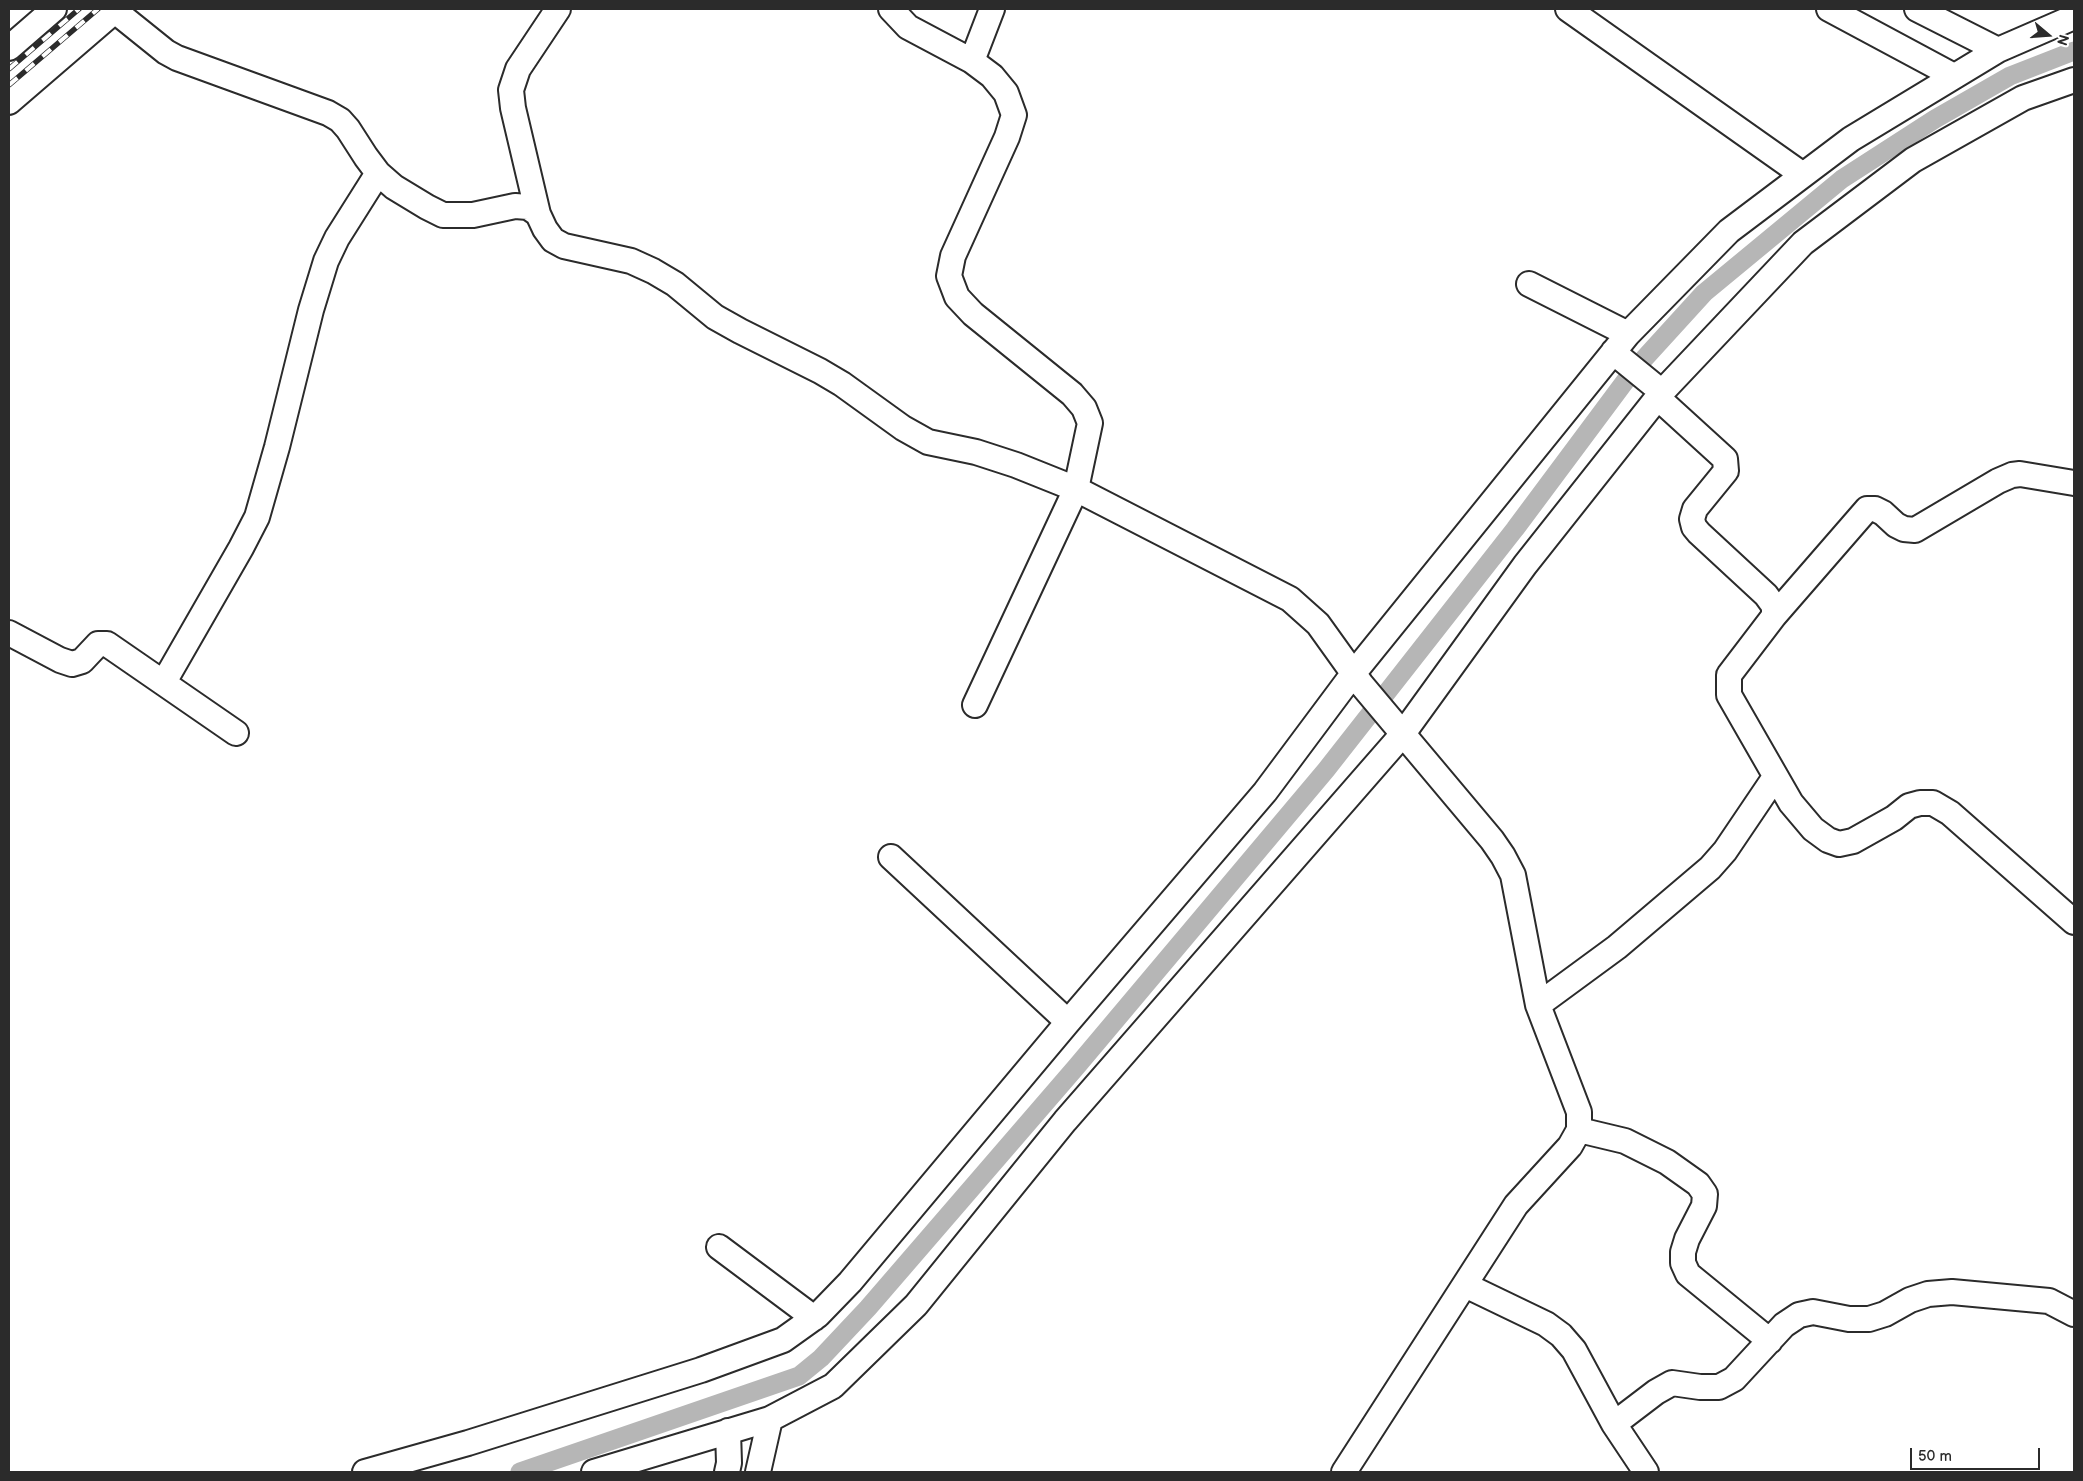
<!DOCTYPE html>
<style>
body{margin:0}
#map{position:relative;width:2083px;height:1481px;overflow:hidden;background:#fff;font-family:"Balsamiq Sans",sans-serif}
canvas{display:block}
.frame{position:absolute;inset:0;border:10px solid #2b2b2b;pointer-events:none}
.north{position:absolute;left:2023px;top:10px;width:50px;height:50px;-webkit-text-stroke:4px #fff;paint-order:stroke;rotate:108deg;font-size:14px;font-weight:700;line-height:20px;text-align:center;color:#2b2b2b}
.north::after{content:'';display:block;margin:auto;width:18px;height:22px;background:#2b2b2b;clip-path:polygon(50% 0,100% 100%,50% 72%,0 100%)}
.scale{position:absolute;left:1910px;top:1448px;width:130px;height:22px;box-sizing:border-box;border:2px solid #2b2b2b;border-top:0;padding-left:6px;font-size:15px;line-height:18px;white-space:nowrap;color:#2b2b2b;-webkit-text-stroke:4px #fff;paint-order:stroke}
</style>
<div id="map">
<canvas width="2083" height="1481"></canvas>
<div class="frame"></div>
<div class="north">N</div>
<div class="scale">50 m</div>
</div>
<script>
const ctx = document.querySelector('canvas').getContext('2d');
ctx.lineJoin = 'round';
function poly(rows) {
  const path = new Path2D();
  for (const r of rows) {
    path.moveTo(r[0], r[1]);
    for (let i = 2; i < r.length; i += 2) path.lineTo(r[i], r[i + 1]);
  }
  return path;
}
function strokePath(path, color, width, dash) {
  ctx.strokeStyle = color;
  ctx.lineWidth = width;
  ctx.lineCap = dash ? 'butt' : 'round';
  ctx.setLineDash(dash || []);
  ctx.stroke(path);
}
const canal = poly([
 [520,1472,799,1376,821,1358,868,1308,1077,1066,1326,770,1515,529,1632,372,1704,293,1842,179,1935,119,2010,76,2074,51]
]);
const minor = poly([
 [891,9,908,27,972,61,992,76,1006,93,1014,115,1007,137,953,256,949,276,957,297,973,314,1072,394,1084,408,1090,423,1076,489,975,705],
 [1568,9,1803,175],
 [1829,9,1954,76],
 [1917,9,1998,50],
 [115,11,166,52,177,58,328,113,340,120,348,129,366,157,378,173,394,187,427,207,443,215,473,215,515,206,528,207,538,214,545,229,553,240,564,246,631,261,653,271,675,284,715,317,740,331,820,371,842,384,903,428,928,442,976,452,1016,465,1076,489,1290,599,1318,624,1361,684,1492,840,1503,856,1513,875,1538,1005,1579,1112,1579,1130,1570,1146,1516,1205,1344,1472],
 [9,48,54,9],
 [972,61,992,9],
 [9,102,117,9],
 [538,214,513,108,511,90,518,69,558,9],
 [1529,284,1628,334],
 [1613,352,1662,392],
 [1657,397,1725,459,1726,471,1695,509,1692,519,1694,527,1699,533,1766,595,1774,606,1774,616,1729,675,1729,695,1791,803,1813,829,1828,840,1839,844,1853,841,1894,818,1909,806,1920,803,1933,803,1950,813,2074,922],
 [1774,616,1867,509,1875,509,1883,513,1896,525,1904,529,1915,530,1998,481,2012,475,2020,474,2074,483],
 [9,633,60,660,72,664,82,661,98,644,107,644,236,733],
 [164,682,241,548,257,517,277,447,311,310,326,261,337,238,378,173],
 [891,857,1068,1022],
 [1538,1005,1617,947,1710,868,1725,851,1775,777],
 [1579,1130,1625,1141,1667,1162,1698,1184,1705,1194,1704,1206,1687,1239,1683,1252,1683,1263,1688,1274,1770,1341],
 [719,1247,814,1318],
 [1465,1285,1546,1324,1561,1335,1574,1350,1614,1424,1646,1472],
 [1614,1424,1656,1392,1672,1383,1700,1387,1719,1387,1734,1379,1784,1325,1799,1315,1813,1312,1849,1319,1869,1319,1885,1314,1910,1300,1928,1294,1952,1292,2049,1301,2074,1314],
 [365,1472,468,1443,701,1370,783,1340,818,1315,850,1282,1068,1022,1265,792,1353,674,1628,334,1729,231,1851,139,1998,50,2074,17],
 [594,1472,770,1419,833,1386,916,1305,1065,1121,1402,735,1525,565,1662,392,1803,243,1913,160,2023,98,2074,80],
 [727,1472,729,1463,728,1431],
 [758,1472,770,1419]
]);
const rail = poly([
 [9,69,79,9],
 [9,85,98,9]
]);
strokePath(canal, '#b6b6b6', 19);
strokePath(minor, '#2b2b2b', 28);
strokePath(minor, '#fff', 24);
strokePath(rail, '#2b2b2b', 5.5);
strokePath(rail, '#fff', 4, [11]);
</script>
